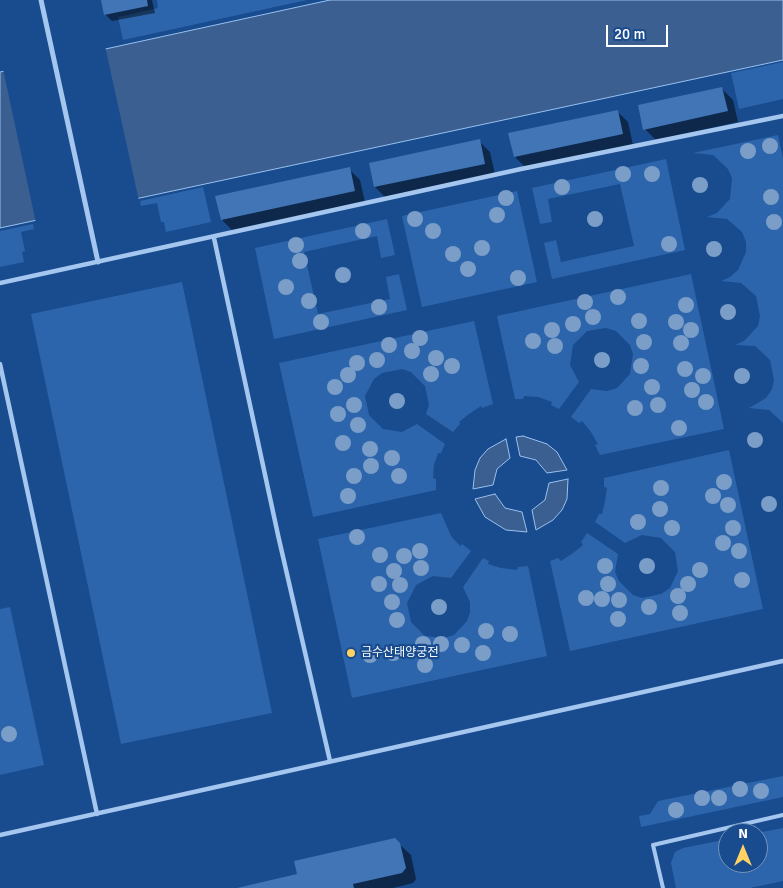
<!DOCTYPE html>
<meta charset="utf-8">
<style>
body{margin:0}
#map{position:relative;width:783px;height:888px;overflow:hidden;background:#194c8e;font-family:Signika,sans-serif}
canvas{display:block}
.north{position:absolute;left:718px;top:823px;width:50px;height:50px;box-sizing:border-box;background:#194c8e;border:1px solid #7594bb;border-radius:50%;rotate:0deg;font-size:14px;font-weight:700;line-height:20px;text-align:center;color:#fff}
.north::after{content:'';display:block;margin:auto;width:18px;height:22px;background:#ffd263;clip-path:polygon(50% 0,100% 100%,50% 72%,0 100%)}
.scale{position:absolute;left:606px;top:25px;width:62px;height:22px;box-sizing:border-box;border:2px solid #fff;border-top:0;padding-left:6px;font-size:15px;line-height:18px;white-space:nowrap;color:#fff;-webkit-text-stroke:4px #194c8e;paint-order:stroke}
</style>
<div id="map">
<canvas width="783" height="888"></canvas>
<div class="north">N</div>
<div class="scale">20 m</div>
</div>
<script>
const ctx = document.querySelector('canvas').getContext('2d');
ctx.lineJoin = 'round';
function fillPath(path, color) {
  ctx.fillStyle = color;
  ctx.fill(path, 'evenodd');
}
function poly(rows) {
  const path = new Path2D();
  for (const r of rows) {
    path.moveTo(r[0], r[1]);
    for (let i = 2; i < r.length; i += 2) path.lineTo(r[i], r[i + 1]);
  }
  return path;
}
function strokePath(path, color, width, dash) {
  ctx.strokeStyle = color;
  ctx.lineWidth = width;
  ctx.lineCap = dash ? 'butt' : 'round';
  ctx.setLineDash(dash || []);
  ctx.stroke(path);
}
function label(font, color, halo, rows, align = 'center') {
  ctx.font = font + ' Signika,"Noto Sans KR",sans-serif';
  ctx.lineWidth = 4.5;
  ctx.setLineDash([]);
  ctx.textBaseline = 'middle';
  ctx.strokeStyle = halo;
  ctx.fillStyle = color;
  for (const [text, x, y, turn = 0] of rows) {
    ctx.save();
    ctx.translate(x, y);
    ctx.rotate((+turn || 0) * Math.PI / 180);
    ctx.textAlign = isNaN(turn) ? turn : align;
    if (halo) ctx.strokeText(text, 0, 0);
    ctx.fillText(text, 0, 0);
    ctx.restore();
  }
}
const green = poly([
 [157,0,307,0,123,40,118,17,158,8],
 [783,62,783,99,739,109,731,73],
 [778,135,783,159,783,423,769,410,749,408,766,398,772,389,774,380,770,360,755,346,735,345,744,341,758,326,760,316,756,296,741,283,721,281,730,277,738,270,746,252,746,242,742,232,727,219,707,217,717,213,730,199,732,178,728,169,713,155,693,153],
 [666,159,685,250,552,279,544,243,556,240,561,262,634,246,620,184,548,199,552,222,540,224,532,188],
 [203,187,211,222,166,232,164,222,161,222,157,203,141,206,140,201],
 [517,191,537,282,422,307,402,216],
 [387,219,395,255,381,258,377,236,304,252,318,314,390,299,386,277,399,274,407,310,274,339,255,248],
 [33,224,34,229,21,232,25,251,22,252,24,262,0,267,0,231],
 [691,274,724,429,600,455,595,445,598,444,591,432,582,421,579,423,571,417,591,389,607,391,617,388,630,374,633,354,630,345,616,331,606,328,587,331,573,345,570,365,579,382,559,409,551,405,552,402,538,397,524,396,523,399,515,399,497,316],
 [182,282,272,713,121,744,31,314],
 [474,321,493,404,482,408,481,406,469,414,459,422,460,424,453,432,426,414,429,405,425,386,411,372,402,369,382,373,374,379,365,396,369,415,383,429,402,432,417,424,445,444,441,453,438,453,434,465,433,478,436,479,436,490,313,517,279,363],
 [729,450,763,609,570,651,550,561,558,558,561,561,573,553,583,545,581,542,587,533,618,554,615,572,619,581,633,595,642,598,661,594,670,588,678,571,675,552,661,538,642,535,625,543,595,522,599,514,602,514,605,501,607,488,604,487,604,478],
 [441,513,451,536,460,546,462,544,471,551,451,578,433,576,416,585,407,603,411,622,425,636,444,638,454,635,467,621,470,612,470,602,463,587,483,558,489,561,488,564,501,568,517,570,518,567,528,566,547,656,352,698,318,539],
 [10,607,44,765,0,775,0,609],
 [783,776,783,797,641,827,639,816,650,814,658,801],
 [783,828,783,881,750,888,676,888,671,863,675,852,683,848,728,839,728,863,758,863,757,833]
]);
const water = poly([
 [330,0,783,0,783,60,0,228,0,72,330,0],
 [523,436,547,444,557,452,567,470,547,473,536,460,520,456,516,437,523,436],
 [506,439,510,458,497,469,493,485,473,489,475,470,480,458,488,449,506,439],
 [568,479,567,499,562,510,553,520,536,530,532,510,545,500,549,483,568,479],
 [495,494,505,508,522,512,527,532,506,530,485,517,475,499,495,494]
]);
const pier = poly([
 [105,46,139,201,36,223,3,69]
]);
const shadow = poly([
 [102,0,152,0,155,13,112,21,105,14],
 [722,89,733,100,738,122,656,140,645,129],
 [617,111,628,122,633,145,526,168,515,157],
 [479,141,490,152,495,174,386,198,375,187],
 [349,169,360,180,365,202,233,231,222,220],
 [399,844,411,855,416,879,413,883,393,888,239,888,300,875]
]);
const building = poly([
 [101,0,147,0,148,6,104,15],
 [722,87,728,111,643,130,638,105],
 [618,110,623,134,514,157,508,133],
 [480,139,485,164,374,187,369,163],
 [350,167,355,191,221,220,215,196],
 [395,838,400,843,406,868,402,873,353,884,354,888,237,888,297,874,294,861]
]);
const service = poly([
 [663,888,653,845,783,815]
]);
const pedestrian = poly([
 [214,238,278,535,330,761],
 [0,283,521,169,783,116],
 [0,364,97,814],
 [0,835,783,661]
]);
const minor = poly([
 [41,0,98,262]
]);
const trees = [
 [770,146],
 [748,151],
 [623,174],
 [652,174],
 [700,185],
 [562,187],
 [771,197],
 [506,198],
 [497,215],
 [415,219],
 [595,219],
 [774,222],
 [363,231],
 [433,231],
 [669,244],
 [296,245],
 [482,248],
 [714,249],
 [453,254],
 [300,261],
 [468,269],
 [343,275],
 [518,278],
 [286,287],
 [618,297],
 [309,301],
 [585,302],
 [686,305],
 [379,307],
 [728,312],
 [593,317],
 [639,321],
 [321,322],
 [676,322],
 [573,324],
 [552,330],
 [691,330],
 [420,338],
 [533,341],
 [644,342],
 [681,343],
 [389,345],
 [555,346],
 [412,351],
 [436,358],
 [377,360],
 [602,360],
 [357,363],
 [452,366],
 [641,366],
 [685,369],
 [431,374],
 [348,375],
 [703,376],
 [742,376],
 [335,387],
 [652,387],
 [692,390],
 [397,401],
 [706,402],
 [354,405],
 [658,405],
 [635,408],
 [338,414],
 [358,425],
 [679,428],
 [755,440],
 [343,443],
 [370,449],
 [392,458],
 [371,466],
 [354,476],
 [399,476],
 [724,482],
 [661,488],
 [348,496],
 [713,496],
 [769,504],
 [728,505],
 [660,509],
 [638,522],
 [672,528],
 [733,528],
 [357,537],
 [723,543],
 [420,551],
 [739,551],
 [380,555],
 [404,556],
 [605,566],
 [647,566],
 [421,568],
 [700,570],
 [394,571],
 [742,580],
 [379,584],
 [608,584],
 [688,584],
 [400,585],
 [678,596],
 [586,598],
 [602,599],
 [619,600],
 [392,602],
 [439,607],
 [649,607],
 [680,613],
 [618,619],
 [397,620],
 [486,631],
 [510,634],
 [423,644],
 [441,644],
 [462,645],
 [393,653],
 [483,653],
 [370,655],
 [425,665],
 [9,734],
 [740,789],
 [761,791],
 [702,798],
 [719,798],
 [676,810]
];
const markers = [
 [351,653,5,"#ffd263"]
];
const poiNames = [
 ["금수산태양궁전",361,653]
];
fillPath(green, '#2c65ac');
fillPath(water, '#3a5f90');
strokePath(water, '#98c1f1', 1);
fillPath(pier, '#194c8e');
fillPath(shadow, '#0007');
fillPath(building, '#4175b6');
strokePath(service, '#a5c6ef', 4);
strokePath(pedestrian, '#a5c6ef', 4.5);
strokePath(minor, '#a5c6ef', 5);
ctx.fillStyle = '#7b9ec9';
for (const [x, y] of trees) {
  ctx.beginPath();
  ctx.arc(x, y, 8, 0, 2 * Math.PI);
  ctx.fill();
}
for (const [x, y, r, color] of markers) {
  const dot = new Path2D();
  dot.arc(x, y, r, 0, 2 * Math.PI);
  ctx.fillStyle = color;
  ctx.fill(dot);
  strokePath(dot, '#194c8e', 2);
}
label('12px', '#fff', '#194c8e', poiNames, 'left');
</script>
